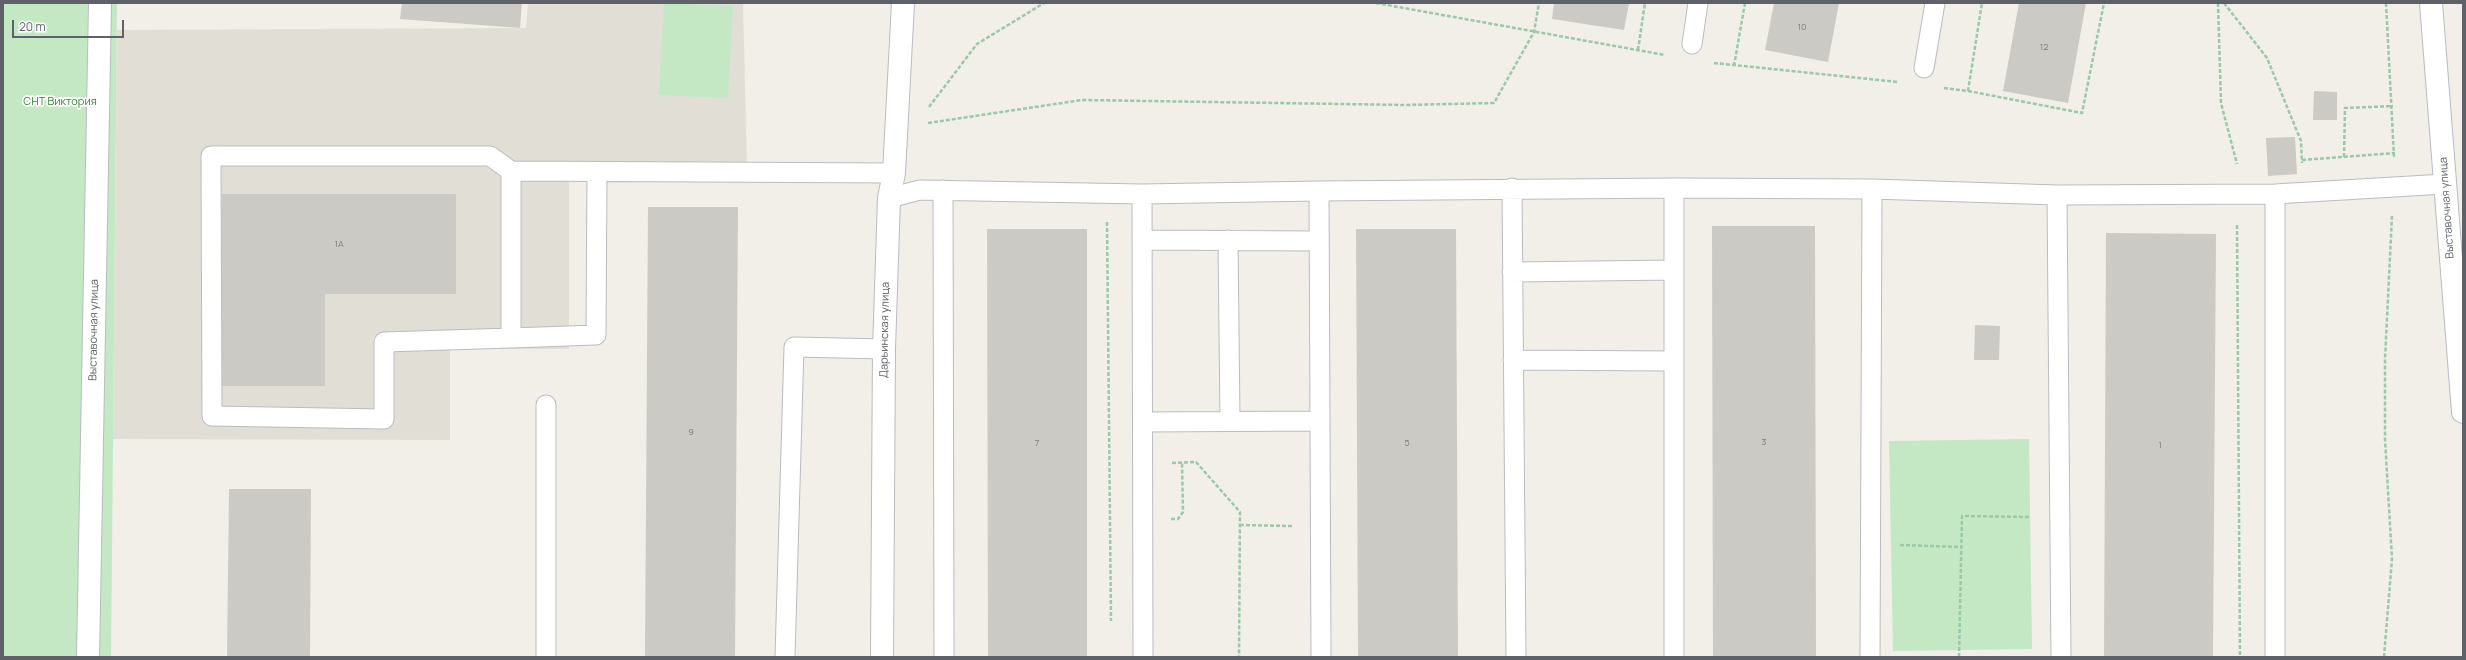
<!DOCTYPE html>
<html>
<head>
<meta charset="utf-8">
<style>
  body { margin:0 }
  #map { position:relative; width:2466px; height:660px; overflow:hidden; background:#f1efe7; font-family:Manrope,sans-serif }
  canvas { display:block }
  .frame { position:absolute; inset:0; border:4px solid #5e6268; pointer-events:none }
  .scale { position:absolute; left:12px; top:20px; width:112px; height:18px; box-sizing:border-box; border:2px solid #5e6268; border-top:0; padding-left:5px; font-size:12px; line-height:14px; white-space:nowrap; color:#5e6268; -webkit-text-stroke:3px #fff; paint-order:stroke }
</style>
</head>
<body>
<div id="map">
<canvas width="2466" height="660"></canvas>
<div class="frame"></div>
<div class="scale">20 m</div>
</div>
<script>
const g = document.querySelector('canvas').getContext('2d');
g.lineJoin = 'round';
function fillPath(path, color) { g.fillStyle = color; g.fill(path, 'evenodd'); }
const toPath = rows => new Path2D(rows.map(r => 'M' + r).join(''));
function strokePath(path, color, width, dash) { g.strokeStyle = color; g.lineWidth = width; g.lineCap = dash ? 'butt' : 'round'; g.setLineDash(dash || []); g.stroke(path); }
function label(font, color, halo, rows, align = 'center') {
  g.font = font + ' Manrope,sans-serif'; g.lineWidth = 3.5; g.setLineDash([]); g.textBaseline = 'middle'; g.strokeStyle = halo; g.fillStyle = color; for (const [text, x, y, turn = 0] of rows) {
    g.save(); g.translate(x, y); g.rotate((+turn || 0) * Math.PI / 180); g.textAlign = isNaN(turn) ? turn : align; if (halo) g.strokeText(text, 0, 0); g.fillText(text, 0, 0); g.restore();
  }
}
const education = toPath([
  [528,3,743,3,747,168,569,168,569,349,450,349,450,440,113,439,117,30,526,28]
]);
const green = toPath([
  [3,3,117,3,111,657,3,657],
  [664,3,733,6,728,98,659,95],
  [2029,439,2032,649,1893,651,1889,441]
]);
const building = toPath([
  [402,3,522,3,520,28,400,19],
  [1554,3,1629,3,1624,30,1552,19],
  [1774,3,1839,3,1828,62,1765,50],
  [2019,3,2086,3,2068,103,2003,91],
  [2314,91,2337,92,2337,120,2313,120],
  [2295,137,2297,174,2268,176,2266,138],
  [222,194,456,194,456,294,325,294,325,386,222,386],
  [648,207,738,207,735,657,645,657],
  [1712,226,1815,226,1816,657,1713,657],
  [987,229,1087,229,1087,657,988,657],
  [1356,229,1456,229,1458,657,1358,657],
  [2106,233,2216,234,2213,657,2104,657],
  [1975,325,2000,326,1999,360,1974,360],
  [229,489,311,489,310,657,227,657]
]);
const path = toPath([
  [1376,3,1665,55],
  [2218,3,2221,103,2237,164],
  [2224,3,2267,58,2301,141,2302,163],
  [2386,3,2394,157],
  [1638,50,1645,3],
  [1714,63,1898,82],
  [1734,66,1745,3],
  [1944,88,1968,91,1982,3],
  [1968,91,2082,113,2104,3],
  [929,107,977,44,1044,3],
  [928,123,1082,100,1406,105,1494,103,1534,32,1539,3],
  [2344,157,2345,108,2393,106],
  [2302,160,2395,153],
  [1107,222,1111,621],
  [2237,225,2240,657],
  [1172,463,1196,462,1240,512,1239,657],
  [1171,519,1178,519,1183,512,1182,463],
  [1240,525,1292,526],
  [1900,545,1961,547],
  [1959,657,1962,516,2030,517],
  [2384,657,2392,559,2385,439,2385,359,2392,216]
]);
const service = toPath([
  [1692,44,1698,3],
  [1924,68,1935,3],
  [511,171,511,338,384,342,384,419,212,416,211,156,490,156,511,171,894,173],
  [1512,188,1516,657],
  [943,190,944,657],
  [1142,194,1143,657],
  [2275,194,2275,657],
  [2057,195,2061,657],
  [889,198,920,190,1142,194,1319,191],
  [1142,240,1319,241],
  [1228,240,1230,421],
  [1512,272,1674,270],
  [511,338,596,335,597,172],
  [1513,360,1674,361],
  [1143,422,1320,421],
  [546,657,546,405],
  [785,657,794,347,884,349],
  [1321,657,1319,191,1674,188],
  [1674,657,1674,188,1872,189,2057,195,2275,194,2445,184],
  [1870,657,1872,189]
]);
const minor = toPath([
  [2431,3,2463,412],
  [88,657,100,3],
  [882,657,884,349,889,198,894,173,903,3]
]);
const numberNames = [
  ["10",1802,27],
  ["12",2044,47],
  ["1А",339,244],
  ["9",691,432],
  ["3",1764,442],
  ["7",1037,443],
  ["5",1407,443],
  ["1",2160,445]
];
const parkNames = [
  ["СНТ Виктория",60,102]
];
const streetNames = [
  ["Выставочная улица",2447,208,-94],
  ["Выставочная улица",94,330,-89],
  ["Дарьинская улица",885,330,-89]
];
fillPath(education, '#e1ded5');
fillPath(green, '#c4e8c4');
fillPath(building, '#cccac4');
strokePath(service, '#b9bcc1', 21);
strokePath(minor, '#b9bcc1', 24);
strokePath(path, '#9ac8a9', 2.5, [4, 2]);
strokePath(service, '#fff', 19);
strokePath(minor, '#fff', 22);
label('9px', '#7a7c7f', null, numberNames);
label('11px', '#328238', '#fff', parkNames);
label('11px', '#5e6268', '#fff', streetNames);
</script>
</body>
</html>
